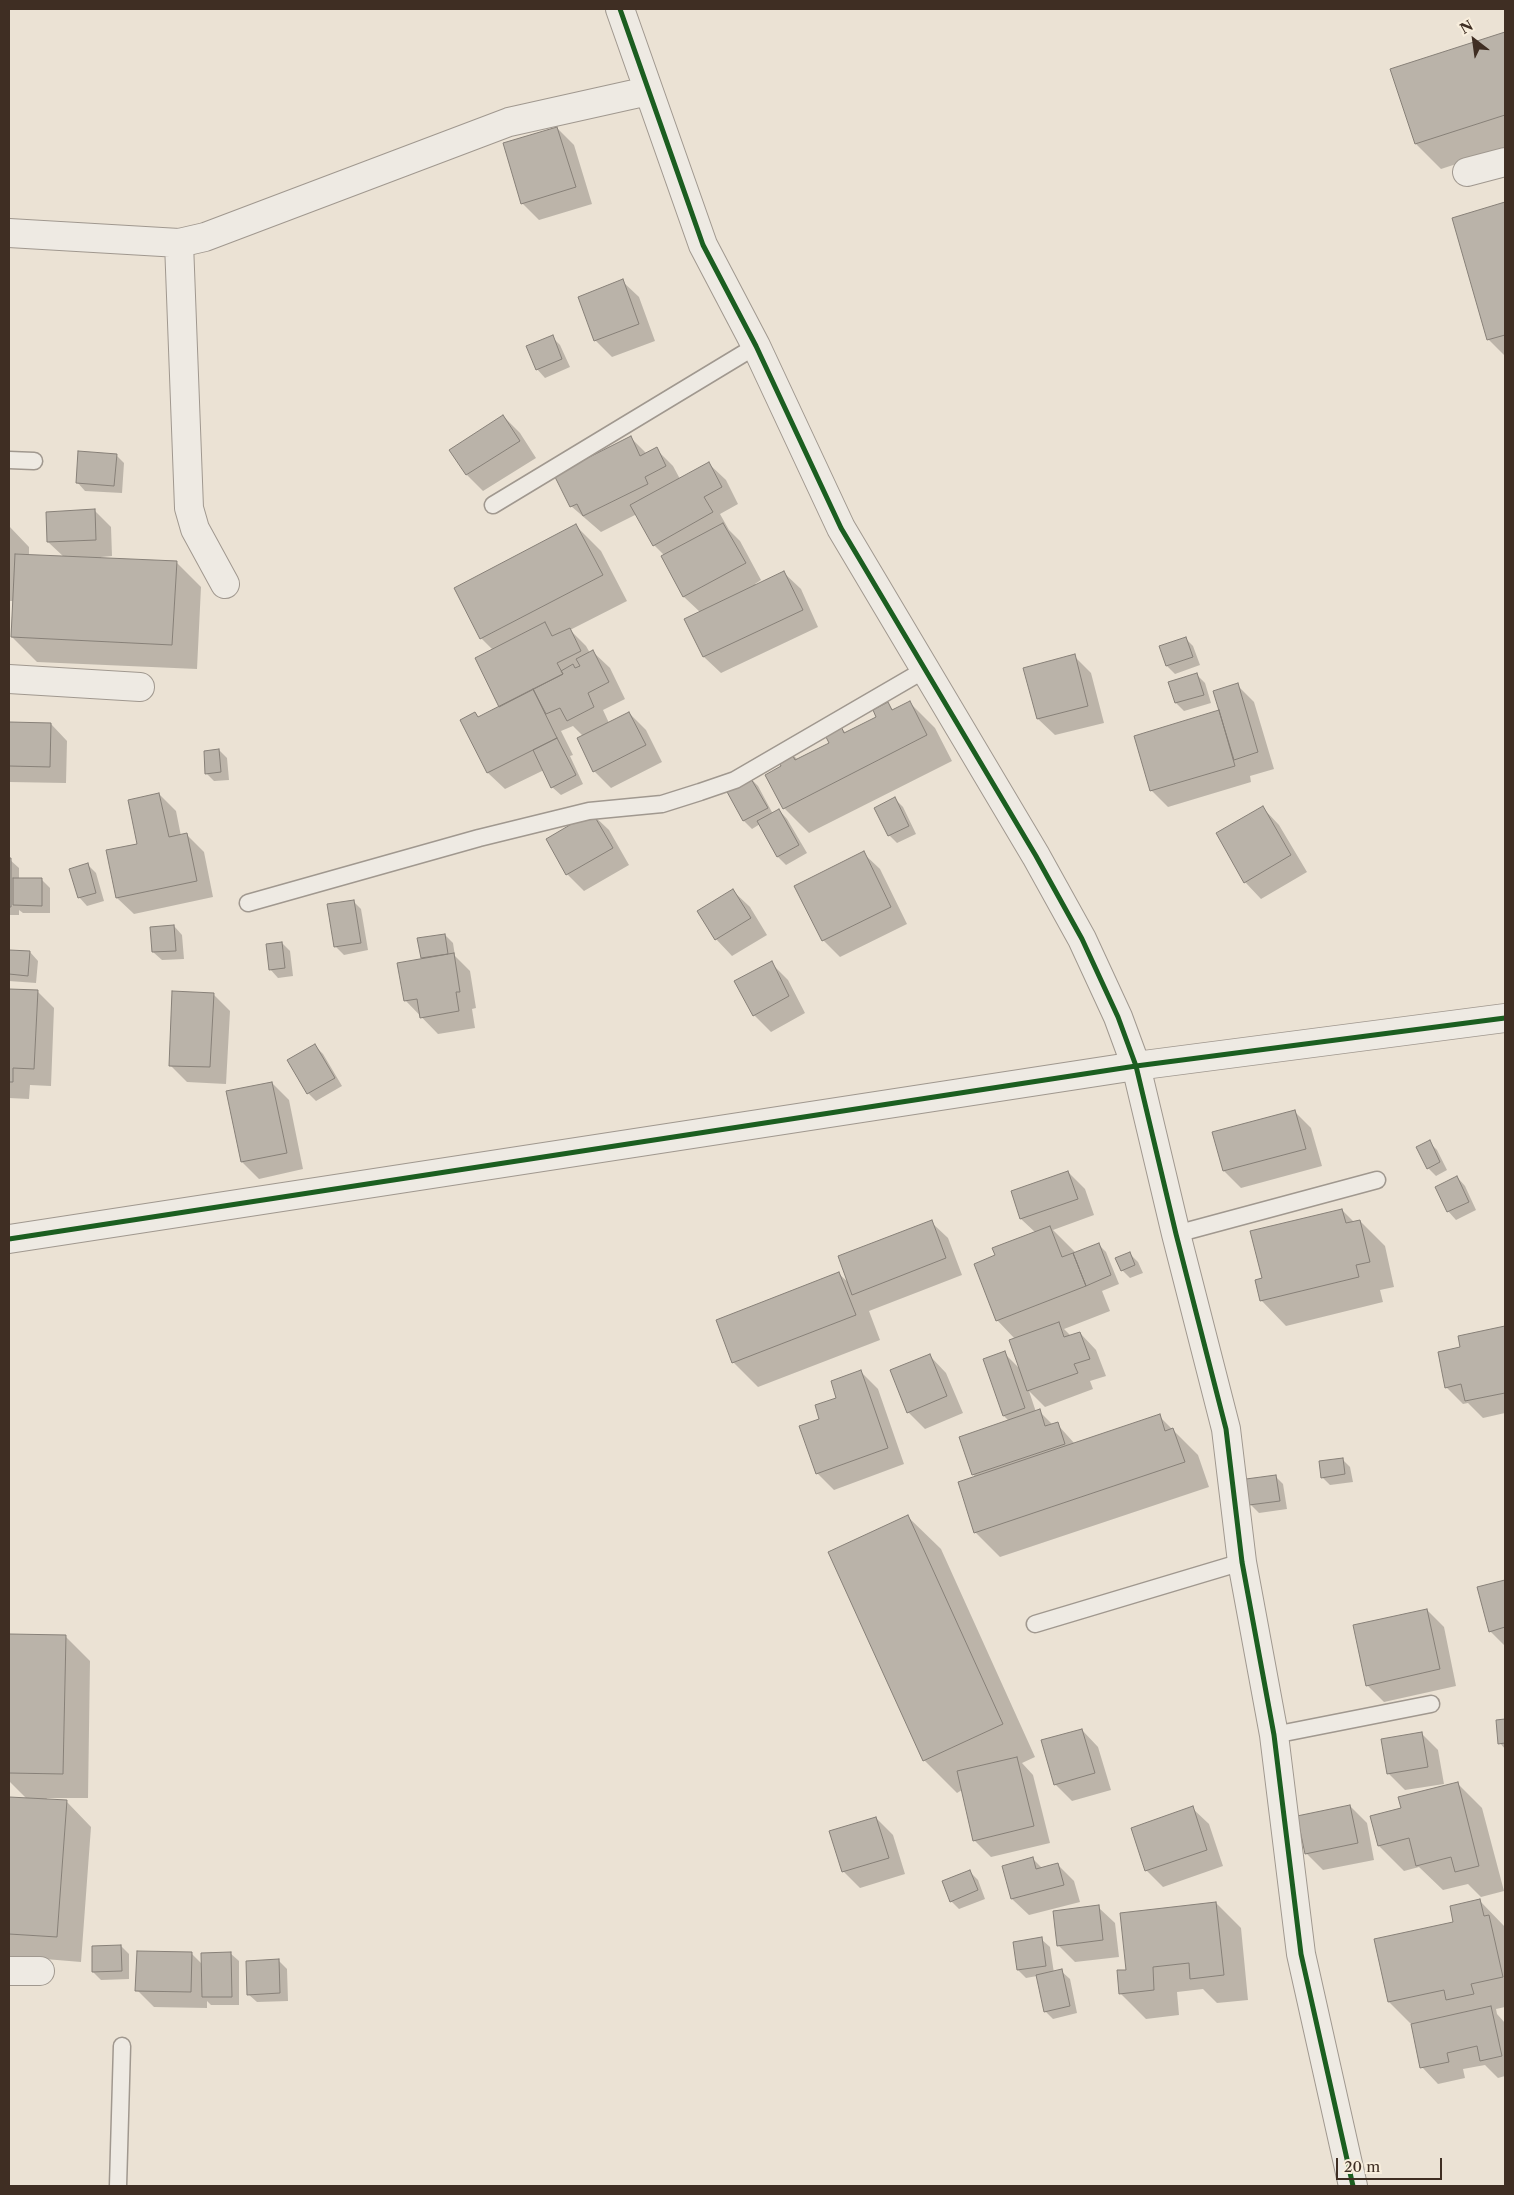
<!DOCTYPE html>
<html>
<head>
<meta charset="utf-8">
<style>
  body { margin:0 }
  #map { position:relative; width:1514px; height:2195px; overflow:hidden; background:#ebe2d4; font-family:"Libre Caslon Text",serif }
  canvas { display:block }
  .frame { position:absolute; inset:0; border:10px solid #3f2e23; pointer-events:none }
  .north { position:absolute; left:1449px; top:15px; width:50px; height:50px; -webkit-text-stroke:4px #f8eedd; paint-order:stroke; rotate:330deg; font-size:14px; font-weight:700; line-height:20px; text-align:center; color:#3f2e23 }
  .north::after { content:''; display:block; margin:auto; width:18px; height:22px; background:#3f2e23; clip-path:polygon(50% 0,100% 100%,50% 72%,0 100%) }
  .scale { position:absolute; left:1336px; top:2158px; width:106px; height:22px; box-sizing:border-box; border:2px solid #3f2e23; border-top:0; padding-left:6px; font-size:15px; line-height:18px; white-space:nowrap; color:#3f2e23; -webkit-text-stroke:4px #f8eedd; paint-order:stroke }
</style>
</head>
<body>
<div id="map">
<canvas width="1514" height="2195"></canvas>
<div class="frame"></div>
<div class="north">N</div>
<div class="scale">20 m</div>
</div>
<script>
const g = document.querySelector('canvas').getContext('2d');
g.lineJoin = 'round';
function fillPath(path, color) { g.fillStyle = color; g.fill(path, 'evenodd'); }
const toPath = rows => new Path2D(rows.map(r => 'M' + r).join(''));
function strokePath(path, color, width, dash) { g.strokeStyle = color; g.lineWidth = width; g.lineCap = dash ? 'butt' : 'round'; g.setLineDash(dash || []); g.stroke(path); }
const shadow = toPath([
  [1505,33,1505,148,1441,169,1416,144,1392,69],
  [557,128,574,145,592,204,539,220,522,203],
  [1505,204,1505,356,1488,339,1454,219],
  [622,281,639,297,655,341,612,357,595,340],
  [552,337,560,345,570,367,545,378,537,369],
  [503,416,520,433,536,458,483,491,467,475],
  [631,438,647,454,656,449,673,466,680,479,709,464,726,480,738,504,720,514,729,530,740,541,761,580,755,584,756,586,784,573,801,589,818,627,721,673,704,657,686,619,700,612,684,597,664,555,654,545,637,514,601,532,571,506],
  [116,455,124,463,122,493,85,491,77,482],
  [94,510,111,527,112,556,101,557,101,559,176,562,201,587,197,669,37,662,12,637,14,601,9,601,9,526,29,547,29,556,64,557,48,542],
  [576,526,601,551,627,601,570,630,586,646,590,653,593,652,610,668,625,699,603,710,609,723,629,713,646,730,662,762,611,788,594,771,583,736,573,726,561,731,573,755,570,756,583,784,561,795,552,787,544,770,505,789,488,773,462,721,475,714,479,718,500,707,493,650,481,638],
  [1185,638,1193,646,1200,665,1175,674,1167,666],
  [1074,656,1091,673,1104,723,1055,735,1038,719],
  [1197,675,1205,683,1211,703,1184,711,1176,703],
  [1237,685,1254,702,1274,769,1250,776,1251,782,1168,807,1151,790,1221,711],
  [910,703,935,728,952,761,809,833,784,808,783,766,791,753,798,760,830,743,841,728,846,733,878,717,888,704,894,711],
  [9,724,51,724,67,741,66,783,9,782],
  [219,750,227,758,229,780,214,781,206,773],
  [750,778,758,786,773,814,779,810,787,819,807,853,786,865,778,857,760,824,752,829,744,821,728,791],
  [159,794,176,811,181,836,187,835,204,852,213,897,134,914,117,898],
  [895,799,903,807,916,834,897,843,889,835],
  [1263,808,1279,825,1307,872,1261,899,1245,882],
  [592,814,609,830,629,865,584,891,567,874,547,839],
  [863,853,880,869,907,924,840,957,823,940],
  [9,859,19,868,19,879,42,880,50,888,50,913,23,913,19,910,19,915,9,915],
  [88,865,96,873,104,901,87,906,79,897],
  [733,891,750,907,767,935,732,956,716,939],
  [353,901,361,909,368,950,344,955,336,947],
  [174,926,182,935,184,959,162,960,153,952],
  [445,935,453,943,455,956,470,971,476,1008,472,1009,475,1028,438,1034,405,1000,424,959,422,958],
  [282,943,290,951,293,976,278,978,270,969],
  [9,951,30,952,38,961,36,983,9,981],
  [771,963,788,980,805,1013,771,1032,754,1015],
  [9,990,37,991,54,1008,51,1086,30,1085,29,1099,9,1098],
  [213,994,230,1011,226,1084,187,1082,170,1065],
  [315,1046,323,1054,342,1086,316,1101,308,1093,289,1061],
  [272,1083,289,1100,303,1169,259,1179,242,1162],
  [1294,1111,1311,1128,1322,1166,1241,1188,1224,1171,1214,1133],
  [1429,1142,1437,1150,1447,1170,1436,1176,1428,1168],
  [1068,1172,1085,1189,1094,1215,1053,1230,1076,1253,1098,1244,1106,1252,1119,1284,1102,1291,1110,1311,1064,1329,1071,1336,1080,1333,1096,1350,1106,1376,1090,1381,1093,1389,1045,1407,1029,1391,1036,1412,1039,1411,1053,1425,1057,1424,1075,1444,1159,1416,1198,1455,1209,1487,1000,1557,975,1532,976,1478,973,1474,1009,1421,1004,1416,1004,1353,1020,1369,1015,1339,997,1320,997,1256,1036,1233,1021,1219],
  [1457,1177,1465,1186,1476,1210,1456,1220,1448,1211,1437,1187],
  [1342,1210,1354,1222,1360,1221,1385,1246,1394,1287,1380,1290,1383,1302,1286,1326,1261,1300,1263,1279],
  [931,1222,948,1238,962,1275,869,1311,880,1340,758,1387,733,1362,839,1274,850,1284],
  [1129,1253,1138,1262,1143,1273,1130,1278,1122,1270],
  [1505,1327,1505,1413,1483,1418,1468,1403,1463,1404,1446,1387,1462,1348,1459,1337],
  [930,1356,946,1373,963,1413,925,1429,908,1412],
  [861,1372,878,1389,904,1464,834,1490,817,1473,821,1420],
  [1342,1459,1350,1467,1353,1482,1330,1485,1322,1477],
  [1275,1476,1283,1484,1287,1509,1259,1513,1251,1505],
  [908,1517,941,1549,1035,1757,1022,1763,1033,1775,1050,1843,991,1857,974,1840,962,1790,957,1793,924,1760],
  [1505,1581,1505,1646,1490,1631,1479,1588],
  [1427,1610,1444,1627,1456,1686,1384,1702,1367,1685],
  [9,1635,65,1636,90,1661,88,1798,47,1798,46,1800,66,1801,91,1827,81,1962,9,1956,9,1798,27,1799,9,1781],
  [1497,1721,1505,1721,1505,1749,1500,1743],
  [1082,1730,1098,1747,1111,1790,1072,1801,1055,1784],
  [1421,1733,1438,1750,1444,1784,1405,1790,1388,1773],
  [1457,1783,1482,1808,1504,1891,1481,1897,1468,1884,1443,1890,1419,1867,1404,1871,1379,1846,1403,1809],
  [1350,1806,1367,1823,1374,1860,1323,1870,1306,1853],
  [1192,1808,1209,1824,1223,1866,1163,1887,1146,1870],
  [876,1818,893,1835,905,1874,860,1888,843,1871],
  [1033,1859,1043,1869,1057,1864,1074,1881,1080,1902,1029,1915,1012,1899],
  [970,1872,978,1880,985,1899,959,1909,951,1901],
  [1480,1901,1505,1927,1505,2007,1496,2009,1497,2014,1505,2023,1505,2076,1498,2078,1485,2065,1463,2069,1465,2078,1438,2084,1422,2067,1412,2025,1389,2002,1454,1923],
  [1216,1903,1241,1928,1248,2000,1217,2003,1203,1989,1177,1992,1179,2015,1146,2019,1120,1993,1128,1971],
  [1098,1907,1115,1923,1119,1957,1075,1962,1058,1945],
  [1041,1939,1050,1947,1054,1973,1061,1971,1070,1979,1077,2013,1053,2019,1045,2011,1037,1976,1026,1978,1018,1970],
  [121,1946,129,1954,129,1979,101,1980,93,1972],
  [230,1953,239,1961,239,2005,211,2005,207,2001,207,2008,154,2007,137,1990,192,1954,203,1965],
  [279,1961,287,1969,288,2001,257,2002,248,1994]
]);
const building = toPath([
  [1505,32,1505,115,1415,144,1390,69,1505,32],
  [557,127,576,187,521,204,503,143,557,127],
  [1505,202,1505,335,1487,340,1452,218,1505,202],
  [623,279,639,324,594,341,578,297,623,279],
  [553,335,562,359,536,370,526,346,553,335],
  [503,415,520,441,466,475,449,450,503,415],
  [631,436,640,456,657,447,666,466,645,477,648,484,583,516,577,504,570,507,554,475,631,436],
  [78,451,117,454,114,486,76,483,78,451],
  [709,462,722,487,704,497,713,512,653,546,630,505,709,462],
  [95,509,96,540,47,542,46,512,95,509],
  [723,523,746,563,683,597,661,556,723,523],
  [576,524,603,575,480,639,454,588,576,524],
  [15,554,177,561,172,645,11,637,15,554],
  [784,571,803,610,703,657,684,619,784,571],
  [545,622,552,636,570,628,581,651,557,663,563,674,499,707,475,658,545,622],
  [1186,637,1193,657,1166,666,1159,646,1186,637],
  [593,650,609,682,588,693,594,707,567,721,560,708,546,714,533,689,563,674,561,671,573,664,575,668,580,666,576,659,593,650],
  [1075,654,1088,706,1037,719,1023,668,1075,654],
  [1197,673,1204,695,1175,703,1168,682,1197,673],
  [1238,683,1258,752,1234,760,1213,691,1238,683],
  [533,689,557,738,487,773,460,720,475,712,478,717,533,689],
  [910,701,927,735,783,809,765,775,781,766,777,758,791,752,795,760,829,743,825,735,841,726,844,733,876,717,873,710,888,702,892,710,910,701],
  [1219,710,1235,766,1150,791,1134,736,1219,710],
  [629,712,646,745,593,772,577,738,629,712],
  [9,722,51,723,50,767,9,766,9,722],
  [557,738,576,775,551,788,533,750,557,738],
  [219,749,221,772,205,774,204,751,219,749],
  [750,777,768,808,743,821,726,790,750,777],
  [159,793,169,837,187,833,197,881,116,898,106,850,137,844,128,800,159,793],
  [895,797,909,826,888,836,874,808,895,797],
  [1263,806,1291,855,1244,883,1216,833,1263,806],
  [779,809,799,845,777,857,757,821,779,809],
  [592,812,613,848,566,875,546,839,592,812],
  [864,851,891,907,822,941,794,886,864,851],
  [9,858,11,858,11,907,9,907,9,858],
  [88,863,96,893,78,898,69,869,88,863],
  [13,878,42,878,42,906,13,905,13,878],
  [733,889,751,918,715,940,697,911,733,889],
  [354,900,361,943,334,947,327,904,354,900],
  [174,925,176,951,152,952,150,927,174,925],
  [445,934,448,954,421,958,417,938,445,934],
  [282,942,285,968,269,970,266,944,282,942],
  [9,950,30,951,28,976,9,974,9,950],
  [454,953,460,992,456,992,459,1011,420,1018,417,999,404,1001,397,963,454,953],
  [772,961,789,996,753,1016,734,981,772,961],
  [9,989,38,990,34,1069,13,1068,13,1082,9,1082,9,989],
  [172,991,214,993,210,1067,169,1066,172,991],
  [315,1044,335,1078,307,1094,287,1060,315,1044],
  [272,1082,287,1153,241,1162,226,1091,272,1082],
  [1295,1110,1306,1149,1223,1171,1212,1132,1295,1110],
  [1430,1140,1440,1162,1427,1169,1416,1147,1430,1140],
  [1068,1171,1078,1199,1020,1219,1011,1191,1068,1171],
  [1457,1176,1469,1202,1447,1212,1435,1187,1457,1176],
  [1342,1209,1346,1223,1360,1220,1370,1262,1356,1265,1359,1277,1260,1301,1255,1280,1262,1278,1250,1231,1342,1209],
  [932,1220,946,1258,852,1295,838,1256,932,1220],
  [1050,1226,1062,1257,1073,1253,1086,1286,996,1321,974,1264,995,1255,992,1248,1050,1226],
  [1099,1243,1111,1275,1086,1286,1073,1253,1099,1243],
  [1130,1252,1135,1265,1121,1271,1115,1258,1130,1252],
  [839,1272,856,1315,732,1363,716,1320,839,1272],
  [1059,1322,1064,1337,1080,1332,1090,1359,1074,1364,1078,1373,1027,1391,1009,1340,1059,1322],
  [1505,1326,1505,1393,1465,1401,1461,1384,1445,1388,1438,1352,1460,1347,1458,1336,1505,1326],
  [1005,1351,1025,1408,1003,1416,983,1359,1005,1351],
  [930,1354,947,1396,907,1413,890,1370,930,1354],
  [861,1370,888,1448,816,1474,799,1426,819,1419,815,1405,836,1398,831,1381,861,1370],
  [1040,1409,1045,1426,1058,1422,1065,1444,972,1475,959,1437,1040,1409],
  [1160,1414,1165,1431,1173,1428,1185,1462,974,1533,958,1482,1160,1414],
  [1343,1458,1345,1474,1321,1478,1319,1461,1343,1458],
  [1276,1475,1280,1501,1249,1505,1246,1479,1276,1475],
  [908,1515,1003,1724,923,1761,828,1552,908,1515],
  [1505,1580,1505,1627,1489,1632,1477,1587,1505,1580],
  [1427,1609,1440,1669,1366,1686,1353,1625,1427,1609],
  [9,1634,66,1635,63,1774,9,1773,9,1634],
  [1505,1719,1505,1743,1498,1744,1496,1720,1505,1719],
  [1082,1729,1095,1773,1054,1785,1041,1740,1082,1729],
  [1422,1732,1428,1767,1387,1774,1381,1739,1422,1732],
  [1017,1757,1034,1826,973,1841,957,1771,1017,1757],
  [1458,1782,1479,1866,1455,1872,1451,1857,1416,1866,1409,1838,1378,1846,1370,1816,1401,1808,1398,1797,1458,1782],
  [9,1797,67,1800,57,1937,9,1934,9,1797],
  [1350,1805,1358,1843,1305,1854,1297,1816,1350,1805],
  [1193,1806,1207,1850,1145,1871,1131,1828,1193,1806],
  [876,1817,889,1858,842,1872,829,1831,876,1817],
  [1033,1857,1036,1869,1058,1863,1064,1885,1011,1899,1002,1866,1033,1857],
  [970,1870,978,1890,950,1902,942,1881,970,1870],
  [1480,1899,1484,1916,1489,1915,1503,1977,1471,1984,1474,1994,1446,2000,1444,1990,1388,2002,1374,1939,1453,1922,1450,1906,1480,1899],
  [1216,1902,1224,1975,1190,1979,1189,1963,1153,1967,1154,1990,1119,1994,1117,1970,1126,1970,1120,1913,1216,1902],
  [1099,1905,1103,1940,1057,1946,1053,1911,1099,1905],
  [1042,1937,1046,1966,1017,1970,1013,1942,1042,1937],
  [121,1945,122,1971,92,1972,92,1946,121,1945],
  [137,1951,192,1952,191,1992,135,1991,137,1951],
  [231,1952,232,1997,202,1997,201,1953,231,1952],
  [279,1959,280,1993,247,1995,246,1961,279,1959],
  [1062,1969,1070,2006,1044,2012,1036,1975,1062,1969],
  [1491,2006,1502,2056,1480,2061,1477,2046,1447,2053,1449,2062,1420,2068,1411,2024,1491,2006]
]);
const service = toPath([
  [9,460,34,461],
  [493,505,756,346],
  [248,903,479,838,589,811,662,804,700,792,735,780,926,669],
  [1176,1234,1377,1180],
  [1035,1624,1242,1562],
  [1274,1735,1431,1704],
  [118,2186,122,2046]
]);
const minor = toPath([
  [620,9,703,245,756,346,841,528,1036,856,1082,939,1118,1017,1136,1066,1176,1234,1226,1429,1242,1562,1274,1735,1301,1954,1353,2186],
  [1467,172,1505,162],
  [9,233,179,243,205,237,509,122,648,91],
  [179,243,189,508,195,529,225,584],
  [9,679,140,687],
  [9,1971,40,1971]
]);
const tertiary = toPath([
  [9,1239,1136,1066,1505,1018]
]);
const cycleway = toPath([
  [620,9,703,245,756,346,841,528,1036,856,1082,939,1118,1017,1136,1066,1176,1234,1226,1429,1242,1562,1274,1735,1301,1954,1353,2186],
  [9,1239,1136,1066,1505,1018]
]);
fillPath(shadow, '#0003');
fillPath(building, '#bab3a9');
strokePath(building, '#878078', 1);
strokePath(service, '#a0988f', 19);
strokePath(minor, '#a0988f', 30);
strokePath(tertiary, '#a0988f', 30);
strokePath(service, '#eeeae3', 16);
strokePath(minor, '#eeeae3', 28);
strokePath(tertiary, '#eeeae3', 28);
strokePath(cycleway, '#1b5e20', 5);
</script>
</body>
</html>
